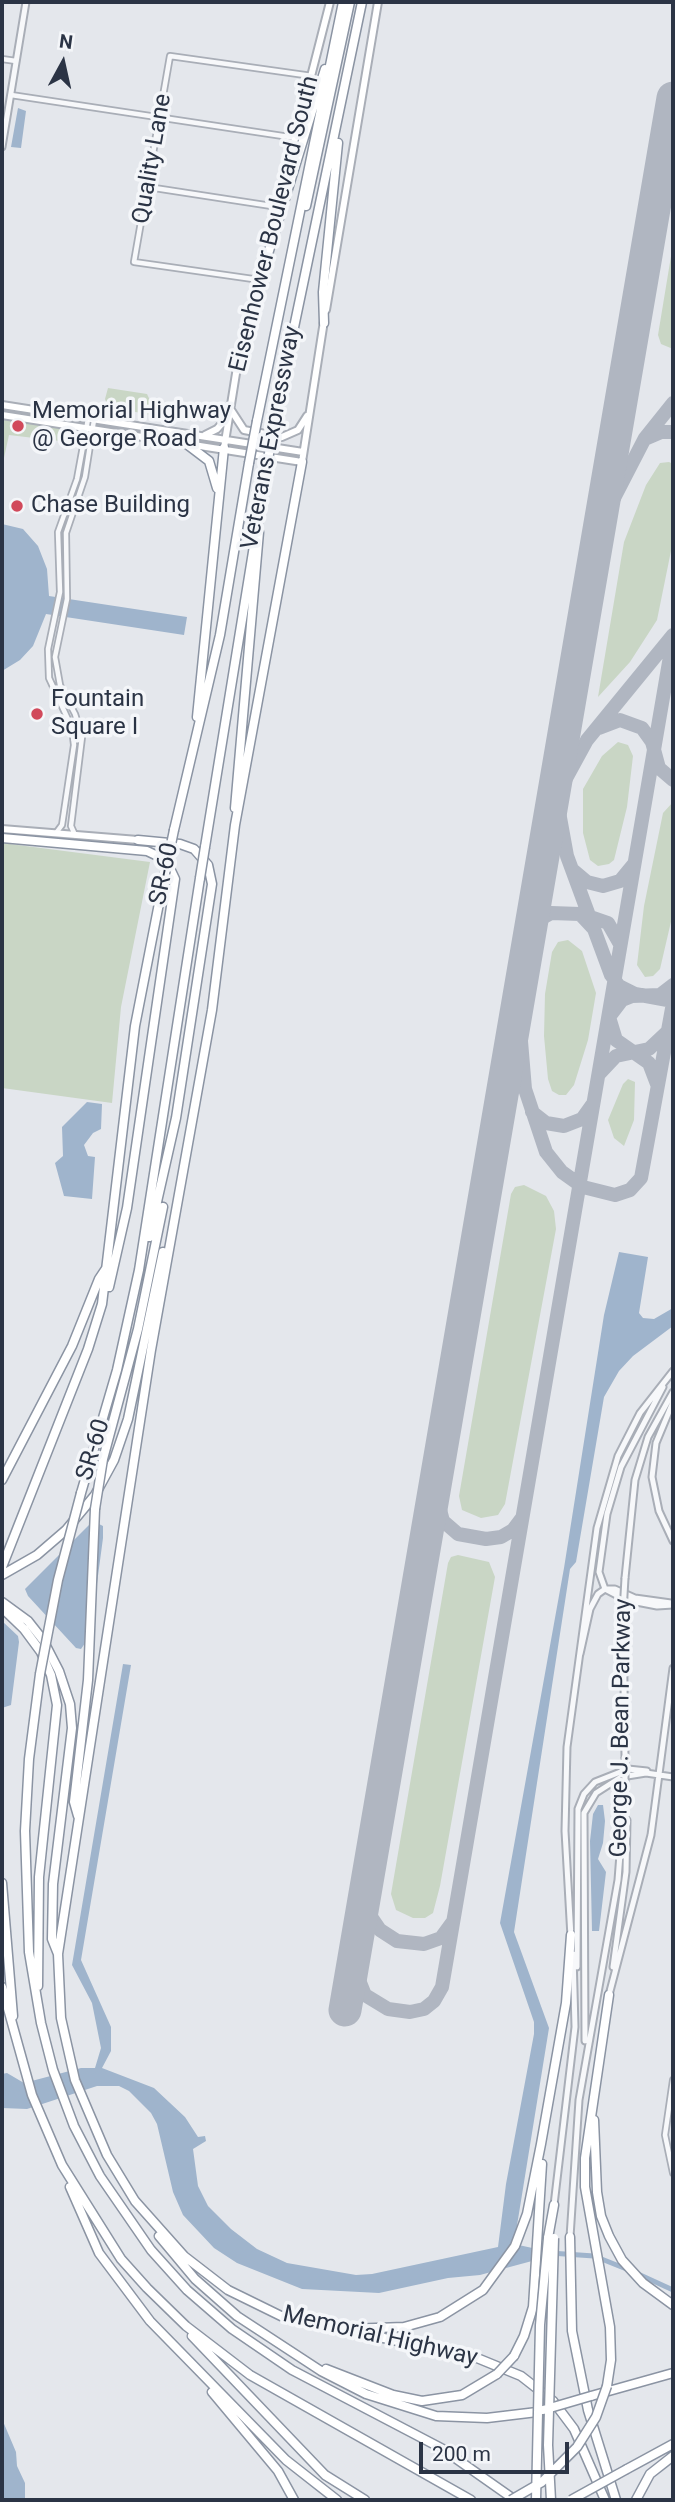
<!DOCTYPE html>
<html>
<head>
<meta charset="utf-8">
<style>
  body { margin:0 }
  #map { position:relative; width:675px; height:2502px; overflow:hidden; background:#e4e7ec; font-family:Roboto,sans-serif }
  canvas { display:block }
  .frame { position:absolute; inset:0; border:4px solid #2b3445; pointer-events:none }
  .north { position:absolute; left:28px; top:28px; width:70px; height:70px; -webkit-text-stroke:5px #f4f6f9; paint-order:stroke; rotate:8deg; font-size:19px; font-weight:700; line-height:28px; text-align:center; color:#2b3445 }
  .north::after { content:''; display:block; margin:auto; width:24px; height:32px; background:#2b3445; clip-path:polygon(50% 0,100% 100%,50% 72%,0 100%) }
  .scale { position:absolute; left:419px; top:2442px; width:150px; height:32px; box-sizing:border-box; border:4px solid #2b3445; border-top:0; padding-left:9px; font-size:21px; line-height:24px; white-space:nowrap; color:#2b3445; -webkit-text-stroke:5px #f4f6f9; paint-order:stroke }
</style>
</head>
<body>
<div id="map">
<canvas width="675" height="2502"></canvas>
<div class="frame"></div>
<div class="north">N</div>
<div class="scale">200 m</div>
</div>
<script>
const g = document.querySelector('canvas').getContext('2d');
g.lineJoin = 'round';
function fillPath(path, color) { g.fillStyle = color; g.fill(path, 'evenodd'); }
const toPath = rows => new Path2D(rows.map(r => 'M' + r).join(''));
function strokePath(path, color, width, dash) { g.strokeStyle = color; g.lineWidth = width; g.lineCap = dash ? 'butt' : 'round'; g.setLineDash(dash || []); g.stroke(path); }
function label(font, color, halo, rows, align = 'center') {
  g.font = font + ' Roboto,sans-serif'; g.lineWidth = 7; g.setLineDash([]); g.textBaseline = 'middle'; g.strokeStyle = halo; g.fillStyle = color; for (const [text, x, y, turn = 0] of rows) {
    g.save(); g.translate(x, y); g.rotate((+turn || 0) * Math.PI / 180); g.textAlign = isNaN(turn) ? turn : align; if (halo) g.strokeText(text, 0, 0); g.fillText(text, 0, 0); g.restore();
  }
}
const green = toPath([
  [673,244,673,349,661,344,658,335],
  [108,388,147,394,155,411,169,418,108,407,105,399],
  [2,419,78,430,79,430,76,443,9,435,2,467],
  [669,462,673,464,673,541,657,620,630,662,598,697,624,542,646,485,660,463],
  [618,742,628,745,633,756,627,807,614,860,609,864,598,866,590,860,583,833,583,789,602,756],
  [673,802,673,913,660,969,653,976,645,977,637,965,644,906,663,813],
  [2,843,150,862,121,1007,112,1103,2,1088],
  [568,940,582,951,596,993,588,1040,574,1085,566,1095,559,1095,552,1091,548,1079,544,1036,545,994,552,952,558,942],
  [628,1079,635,1082,634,1120,624,1146,614,1138,608,1120,623,1084],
  [524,1185,546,1196,554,1211,556,1229,505,1504,498,1515,481,1518,462,1510,459,1496,511,1194,515,1187],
  [458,1555,489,1562,495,1577,440,1886,433,1913,425,1918,413,1918,396,1910,391,1894,448,1563,451,1557]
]);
const water = toPath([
  [18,108,26,111,21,148,11,147],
  [2,524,23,529,38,546,47,569,49,596,187,617,184,635,46,614,33,646,20,660,2,671],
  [87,1102,102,1104,101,1129,93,1133,84,1145,88,1156,95,1157,92,1199,64,1196,55,1163,63,1156,62,1127],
  [619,1252,648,1257,639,1313,643,1318,654,1319,673,1308,673,1326,633,1356,619,1371,604,1397,576,1562,570,1569,514,1932,549,2028,514,2244,537,2249,532,2261,480,2275,448,2278,379,2293,302,2289,237,2263,214,2248,183,2215,173,2192,157,2124,151,2113,129,2091,119,2086,97,2086,27,2109,2,2108,2,2074,7,2073,24,2083,81,2068,95,2068,101,2048,92,2003,72,1965,123,1664,131,1665,81,1960,111,2027,111,2051,102,2068,154,2088,185,2117,198,2137,205,2136,206,2141,193,2149,198,2186,208,2206,231,2229,257,2249,287,2263,356,2275,372,2274,498,2247,506,2184,534,2034,534,2022,500,1923,564,1568,604,1315],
  [93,1521,103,1526,103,1538,90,1636,81,1649,76,1648,28,1596,25,1589],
  [2,1621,18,1636,19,1642,11,1705,2,1708],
  [598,1805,603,1805,605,1821,603,1843,598,1859,606,1872,599,1931,592,1931,590,1841,593,1814],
  [2,2419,16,2452,17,2466,25,2483,25,2500,2,2500]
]);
const canal = toPath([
  [550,2253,594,2256,629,2270],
  [638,2274,673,2290]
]);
const taxiway = toPath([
  [667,142,673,109],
  [647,438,661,432,673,432],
  [587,608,598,548,613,500,645,438,673,403],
  [578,660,561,757,559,812,567,856,591,921],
  [599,728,620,720,642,728,652,742,659,768,673,780],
  [563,784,587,740,673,635],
  [574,871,587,882,603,886,620,881,634,864],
  [582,914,608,923,620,944],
  [673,1001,635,994,619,986,611,975,594,929,580,914,551,913,540,919,533,929,519,1017,525,1089,546,1152,562,1172,583,1187,615,1195,630,1190,641,1178,673,1003],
  [600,1073,616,1056,649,1049,666,1033],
  [657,1084,649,1063,616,1040,609,1017,622,1000,632,996,660,995,673,985],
  [532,1112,546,1123,564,1126,582,1119,592,1105],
  [435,1491,443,1521,458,1534,486,1539,501,1537,513,1530,522,1518],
  [374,1844,367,1901,369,1914,380,1930,397,1941,424,1944,441,1938,452,1923],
  [353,1965,365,1995,388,2009,410,2012,424,2009,434,2001,442,1987,673,639]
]);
const runway = toPath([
  [345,2010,673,98]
]);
const minor = toPath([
  [2,59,16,61],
  [11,95,296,138],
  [148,187,278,207],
  [260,280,134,262,170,56,312,76],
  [56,833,62,825,74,745,72,728,49,678,48,649,60,592,58,532,77,479,88,419],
  [75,835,71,826,82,737,75,714,60,685,55,657,67,599,66,533,85,477,94,420],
  [673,2080,665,2135,673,2173]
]);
const tertiary = toPath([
  [2,147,26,2],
  [663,1387,621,1467,607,1514,599,1572,605,1589,626,1600,657,1606,673,1605],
  [673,1402,656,1443,652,1477,659,1511,673,1541],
  [625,1578,635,1480,648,1437,673,1392],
  [623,1612,625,1757],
  [580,1654,590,1609,598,1594,605,1589,615,1589,635,1598,671,1603],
  [571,1937,565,1831,567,1747,597,1528,618,1456,640,1413,673,1371],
  [577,1967,578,1809,584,1794,595,1782,628,1769,647,1771],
  [613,1967,626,1872,627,1820],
  [609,1995,651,1835,673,1668],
  [585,2041,584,1813,596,1793,621,1777,646,1773,673,1777],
  [554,2205,575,2027,573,1954],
  [570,2237,579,2100,618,1880,625,1789]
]);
const secondary = toPath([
  [274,221,330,2],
  [326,310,378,2],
  [2,405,303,452],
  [231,410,244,430,282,437,298,430,307,416],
  [2,415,302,462,324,321],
  [205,435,217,429,226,419],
  [224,448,238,361,261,276],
  [2,829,138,840]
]);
const motorway = toPath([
  [306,206,350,2],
  [260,280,325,69],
  [324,323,323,292,338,143],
  [257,421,343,2],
  [274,423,362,2],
  [184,442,209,461,217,488],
  [302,462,235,825,212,1010,151,1350,58,1954,61,2018,75,2080,107,2155,135,2201,184,2256,228,2290,281,2316,477,2358,521,2376,553,2401,574,2429,605,2500],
  [197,717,224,448],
  [235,808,259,532],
  [174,830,220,635,249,463],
  [2,838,147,851,166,860,175,879,127,1208,109,1287],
  [138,840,180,844,194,849,208,865,212,884,176,1118,149,1237],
  [205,847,267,466],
  [103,1459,138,1329,163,1207],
  [2,1480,72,1346,99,1279,107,1267],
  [81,1493,117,1370,139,1270,200,878],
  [2,1567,88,1349,102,1304,135,1026,162,888],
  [2,1575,37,1555,66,1530,95,1495,114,1460,128,1419,163,1252],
  [2,1602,28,1621,43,1640,59,1671,70,1704,72,1728,53,1884,52,1939,58,1954],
  [2,1608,24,1629,41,1652,51,1675,57,1705,39,1877,38,1986],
  [40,1674,29,1759,25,1831,29,1952,41,2023,53,2070,74,2126,100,2176,151,2250,187,2290,232,2329,292,2370,441,2448,515,2500],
  [78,1816,74,1802,88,1680,95,1509],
  [2,1883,13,2016],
  [2,1987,32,2095,62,2165,121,2259,147,2288,186,2326,250,2375,471,2500],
  [594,2120,597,2192,601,2216,609,2236,622,2260,643,2283,673,2305],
  [70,2187,99,2253,150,2321,286,2460,337,2500],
  [159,2236,195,2279,237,2316,321,2371,366,2394,436,2416,487,2418,537,2412],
  [570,2237,572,2331,588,2410,616,2500],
  [548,2238,554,2205],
  [348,2329,404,2327,440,2317,483,2290,515,2246,527,2214,541,2144,566,2003,571,1935],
  [192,2336,325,2475,365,2500],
  [514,2356,524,2336,533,2307,542,2164],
  [326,2369,393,2395,422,2401,462,2395,497,2374],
  [607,2386,611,2360,610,2327,585,2187,585,2158,609,1995],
  [212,2392,278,2471,294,2500],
  [591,2396,673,2373],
  [627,2469,673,2444],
  [636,2500,650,2474,673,2456]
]);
const tertiaryBridge = toPath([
  [623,1612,625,1578],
  [625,1757,625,1789]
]);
const motorwayBridge = toPath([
  [249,463,257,421],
  [267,466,274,423],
  [200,878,205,847],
  [162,888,174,830],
  [95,1509,103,1459],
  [40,1674,58,1580,81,1493],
  [497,2374,514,2356],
  [543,2410,591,2396],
  [511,2500,542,2482,577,2447,596,2417,607,2386],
  [536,2500,540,2325,548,2238],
  [551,2500,548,2445,554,2238],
  [571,2500,627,2469]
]);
const markers = [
  [18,426,7,"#d1495b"],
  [17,506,7,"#d1495b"],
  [37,714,7,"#d1495b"]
];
const streetNames = [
  ["Quality Lane",153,159,-80],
  ["Eisenhower Boulevard South",275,224,-76],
  ["Veterans Expressway",272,438,-79],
  ["SR-60",165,874,-78],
  ["SR-60",94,1450,-73],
  ["George J. Bean Parkway",622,1728,-89],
  ["Memorial Highway",380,2337,13]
];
const poiNames = [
  ["Memorial Highway",32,412],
  ["@ George Road",32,440],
  ["Chase Building",31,506],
  ["Fountain",51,700],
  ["Square I",51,728]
];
fillPath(green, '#c9d6c5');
fillPath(water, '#9fb4cc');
strokePath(canal, '#9fb4cc', 5);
strokePath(taxiway, '#b0b6c1', 14);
strokePath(runway, '#b0b6c1', 33);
strokePath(minor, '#a9aeb7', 8);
strokePath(tertiary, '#a9aeb7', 9);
strokePath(secondary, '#a9aeb7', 10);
strokePath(motorway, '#8b94a3', 11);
strokePath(minor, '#f7f8fa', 4.5);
strokePath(tertiary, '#f7f8fa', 5);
strokePath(secondary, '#fff', 6);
strokePath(motorway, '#fff', 8);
strokePath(tertiaryBridge, '#a9aeb7', 9, []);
strokePath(motorwayBridge, '#8b94a3', 11, []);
strokePath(tertiaryBridge, '#f7f8fa', 5);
strokePath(motorwayBridge, '#fff', 8);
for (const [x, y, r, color] of markers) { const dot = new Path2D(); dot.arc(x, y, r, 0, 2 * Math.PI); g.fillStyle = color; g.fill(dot); strokePath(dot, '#f4f6f9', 2.5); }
label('24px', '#2b3445', '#f4f6f9', streetNames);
label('24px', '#2b3445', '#f4f6f9', poiNames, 'left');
</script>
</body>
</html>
